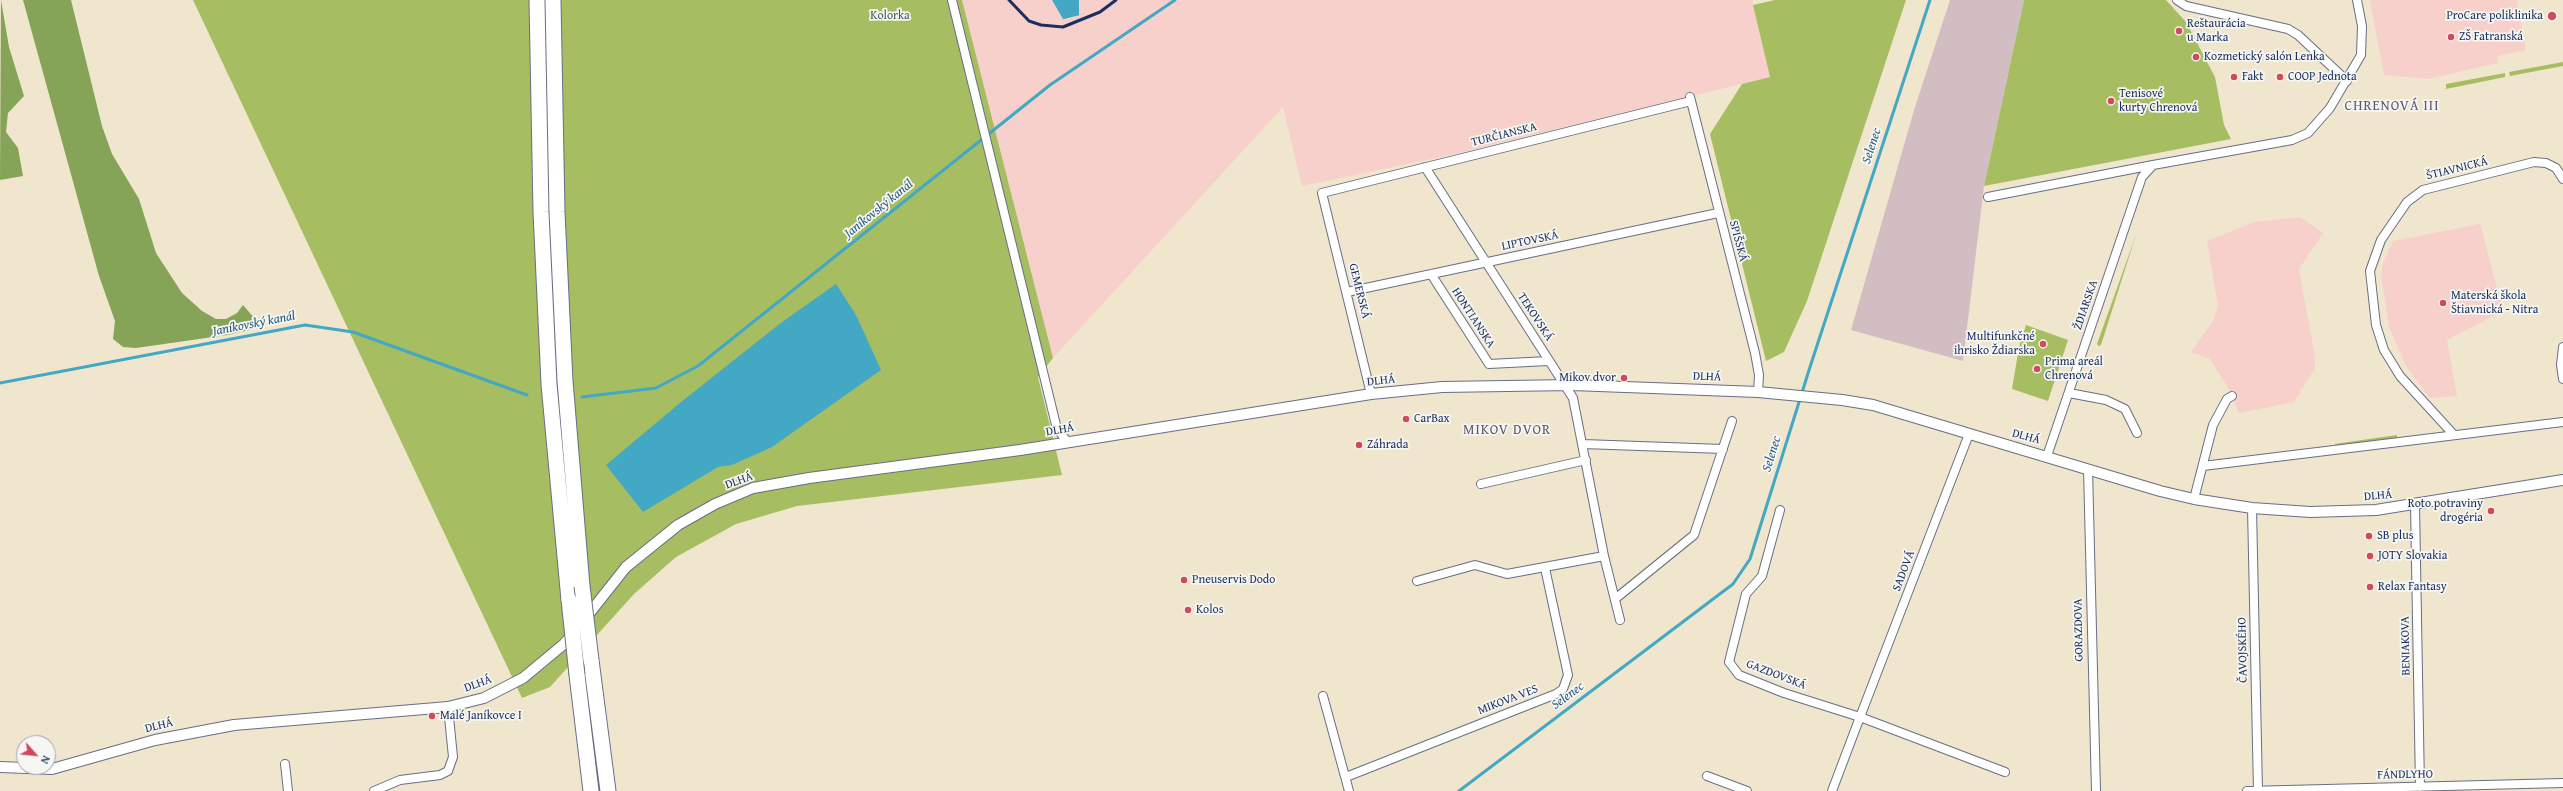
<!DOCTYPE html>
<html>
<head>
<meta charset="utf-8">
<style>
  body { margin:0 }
  #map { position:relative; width:2563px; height:791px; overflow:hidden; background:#f0e5cd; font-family:"Gentium Book Plus",serif }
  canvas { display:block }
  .north { position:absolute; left:16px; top:735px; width:40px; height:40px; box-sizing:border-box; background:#f6f6f2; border:1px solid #9ea6b7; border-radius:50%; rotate:117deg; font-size:11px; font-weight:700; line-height:16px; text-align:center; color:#1b2f5e }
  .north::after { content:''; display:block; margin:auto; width:14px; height:18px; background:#d1495b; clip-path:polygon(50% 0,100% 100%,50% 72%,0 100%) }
</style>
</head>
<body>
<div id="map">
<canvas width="2563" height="791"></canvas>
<div class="north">N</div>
</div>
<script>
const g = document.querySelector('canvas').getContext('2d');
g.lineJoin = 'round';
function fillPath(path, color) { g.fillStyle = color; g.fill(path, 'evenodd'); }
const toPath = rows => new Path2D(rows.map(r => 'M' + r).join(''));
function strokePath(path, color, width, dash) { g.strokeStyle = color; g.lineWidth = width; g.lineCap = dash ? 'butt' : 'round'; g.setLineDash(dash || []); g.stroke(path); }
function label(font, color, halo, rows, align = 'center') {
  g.font = font + ' "Gentium Book Plus",serif'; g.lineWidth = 3.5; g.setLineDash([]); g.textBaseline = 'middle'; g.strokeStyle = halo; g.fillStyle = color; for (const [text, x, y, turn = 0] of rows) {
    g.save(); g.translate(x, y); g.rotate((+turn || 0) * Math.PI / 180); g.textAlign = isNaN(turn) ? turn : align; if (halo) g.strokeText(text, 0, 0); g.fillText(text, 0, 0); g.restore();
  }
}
const built = toPath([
  [962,0,1752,0,1770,77,1441,157,1302,186,1283,107,1053,358],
  [2370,0,2517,0,2526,50,2497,56,2498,63,2427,79,2384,75],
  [2300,217,2323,233,2299,269,2315,357,2315,368,2294,402,2239,413,2229,389,2210,359,2191,352,2213,321,2218,307,2207,241,2254,222],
  [2480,224,2503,311,2447,340,2457,396,2430,398,2406,366,2389,327,2381,274,2383,264,2393,241]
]);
const industrial = toPath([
  [1950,0,2024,0,1984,186,1963,361,1851,330,1914,110]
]);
const green = toPath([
  [193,0,962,0,1053,358,1038,377,1062,475,797,506,736,524,676,557,634,594,550,687,522,698],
  [1775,0,1906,0,1807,301,1784,352,1766,361,1710,134,1742,84,1770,77,1753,5],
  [2024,0,2166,0,2186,22,2215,77,2224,125,2231,139,1984,186],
  [2563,62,2563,66,2510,76,2509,72],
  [2505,73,2505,77,2446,89,2446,84],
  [2136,235,2101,345,2099,346,2097,344],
  [2026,325,2068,340,2048,401,2012,389,2019,347],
  [2397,435,2397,438,2336,445,2334,444]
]);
const forest = toPath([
  [1,0,9,47,24,96,8,113,6,132,18,148,23,176,0,180],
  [23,0,71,0,102,126,112,154,139,199,156,253,182,293,202,311,216,319,226,319,237,313,243,305,262,327,227,335,136,348,123,347,113,339,115,321,99,276]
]);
const water = toPath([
  [1052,0,1079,0,1079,15,1084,14,1060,20,1063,19],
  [836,284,856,315,881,370,772,447,732,465,718,467,643,512,606,465,681,402,782,322]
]);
const stream = toPath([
  [0,383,305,325,353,332,527,395],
  [582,397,656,388,698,366,1050,85,1175,0],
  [1459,791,1733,584,1750,559,1810,367,1930,0]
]);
const minor = toPath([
  [952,0,1057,429,1067,441],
  [2177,0,2186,6,2288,29,2298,35,2347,81],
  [1690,97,1755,353,1759,375,1758,392],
  [1425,167,1573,398,1604,556,1620,620],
  [1988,197,2153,165],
  [1431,274,1489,364,1548,361],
  [1347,292,1718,213],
  [2563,347,2561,365,2563,379],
  [2069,393,2106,400,2125,409,2137,433],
  [1371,394,1322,193,1691,101],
  [1969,434,1860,717,2005,772],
  [2454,435,2400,376,2384,350,2376,325,2370,271,2381,240,2407,202,2423,190,2534,162,2546,163,2556,168,2563,179],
  [1583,444,1723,449],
  [2047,456,2142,177,2153,165,2292,140,2308,133,2330,108,2361,55,2362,26,2357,0],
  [2203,466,2563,422],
  [2088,469,2096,791],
  [1481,484,1586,460],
  [2194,499,2213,425,2227,399,2232,396],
  [2415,505,2420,787],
  [2252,508,2258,791],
  [1780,510,1762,576,1746,594,1729,662,1739,675,1784,693,1860,717,1832,791],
  [1417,581,1475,565,1507,574,1604,556],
  [1615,599,1694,535,1732,421],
  [1323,696,1349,791],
  [285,764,288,791],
  [1707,776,1747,791],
  [1346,777,1556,694,1563,689,1568,675,1545,568],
  [374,791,400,780,440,775,448,771,453,757,448,707],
  [2247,791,2563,783]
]);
const tertiary = toPath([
  [584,620,626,567,678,525,715,504,753,488,809,478,1020,450,1371,394,1442,387,1572,385,1758,392,1842,400,1873,405,2160,491,2194,499,2252,508,2310,512,2376,510,2563,480],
  [0,767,52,769,155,740,234,725,448,707,484,698,523,678,564,644,574,632]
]);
const motorway = toPath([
  [537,0,541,212,549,384,569,600],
  [553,0,557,212,565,381,582,586],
  [591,660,608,791],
  [577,675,591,791]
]);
const rail = toPath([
  [1009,0,1029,21,1041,25,1063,27,1100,12,1116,0]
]);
const motorwayBridge = toPath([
  [582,586,591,660],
  [569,600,577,675]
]);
const markers = [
  [2552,16,5,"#d1495b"],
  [2179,31,4,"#d1495b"],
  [2451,37,4,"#d1495b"],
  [2196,57,4,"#d1495b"],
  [2234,77,4,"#d1495b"],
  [2280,77,4,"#d1495b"],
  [2111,101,4,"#d1495b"],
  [2443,303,4,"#d1495b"],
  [2043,344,4,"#d1495b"],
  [2037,369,4,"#d1495b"],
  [1624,378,4,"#d1495b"],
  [1406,419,4,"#d1495b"],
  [1359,445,4,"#d1495b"],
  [2491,511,4,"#d1495b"],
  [2369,536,4,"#d1495b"],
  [2370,556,4,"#d1495b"],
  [1184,580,4,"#d1495b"],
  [2370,587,4,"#d1495b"],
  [1188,610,4,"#d1495b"],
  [432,716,4,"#d1495b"]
];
const parkNames = [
  ["Kolorka",890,16]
];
const poiNames = [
  ["ProCare poliklinika",2543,16,"right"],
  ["Reštaurácia",2187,24],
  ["u Marka",2187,38],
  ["ZŠ Fatranská",2459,37],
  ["Kozmetický salón Lenka",2204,57],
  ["Fakt",2242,77],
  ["COOP Jednota",2288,77],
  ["Tenisové",2119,94],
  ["kurty Chrenová",2119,108],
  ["Materská škola",2451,296],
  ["Štiavnická - Nitra",2451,310],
  ["Multifunkčné",2035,337,"right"],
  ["ihrisko Ždiarska",2035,351,"right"],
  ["Prima areál",2045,362],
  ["Chrenová",2045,376],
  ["Mikov dvor",1616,378,"right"],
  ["CarBax",1414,419],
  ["Záhrada",1367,445],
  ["Roto potraviny",2483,504,"right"],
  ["drogéria",2483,518,"right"],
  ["SB plus",2377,536],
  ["JOTY Slovakia",2378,556],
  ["Pneuservis Dodo",1192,580],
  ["Relax Fantasy",2378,587],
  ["Kolos",1196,610],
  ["Malé Janíkovce I",440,716]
];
const streetNames = [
  ["TURČIANSKA",1504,135,-14],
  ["ŠTIAVNICKÁ",2457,169,-14],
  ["LIPTOVSKÁ",1530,241,-12],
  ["SPIŠSKÁ",1738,241,75],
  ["GEMERSKÁ",1359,291,76],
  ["ŽDIARSKA",2086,305,-71],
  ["TEKOVSKÁ",1535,317,57],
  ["HONTIANSKA",1473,318,57],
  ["DLHÁ",1707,377,2],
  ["DLHÁ",1381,381,-6],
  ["DLHÁ",1060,430,-10],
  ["DLHÁ",2026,437,15],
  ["DLHÁ",739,481,-20],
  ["DLHÁ",2378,496,-5],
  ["SADOVÁ",1904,571,-69],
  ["GORAZDOVA",2079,630,-91],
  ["BENIAKOVA",2406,646,-91],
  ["ČAVOJSKÉHO",2243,650,-91],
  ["GAZDOVSKÁ",1776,675,21],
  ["DLHÁ",478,684,-20],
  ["MIKOVA VES",1508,700,-21],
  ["DLHÁ",159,726,-14],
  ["FÁNDLYHO",2405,775,-1]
];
const waterNames = [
  ["Selenec",1872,146,-72],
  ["Janíkovský kanál",879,209,-39],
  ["Janíkovský kanál",254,324,-11],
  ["Selenec",1772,454,-73],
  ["Selenec",1568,696,-37]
];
const quarterNames = [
  ["CHRENOVÁ III",2392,106],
  ["MIKOV DVOR",1507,430]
];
fillPath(built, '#f7d0cb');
fillPath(industrial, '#d2bec2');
fillPath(green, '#a7bd62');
fillPath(forest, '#85a458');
fillPath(water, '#43a8c3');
strokePath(stream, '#43a8c3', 3);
strokePath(minor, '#666f85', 10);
strokePath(tertiary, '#666f85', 12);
strokePath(motorway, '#666f85', 17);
strokePath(minor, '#fff', 8);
strokePath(tertiary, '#fff', 10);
strokePath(motorway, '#fff', 15);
strokePath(rail, '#1b2f5e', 3);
strokePath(motorwayBridge, '#666f85', 17, []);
strokePath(motorwayBridge, '#fff', 15);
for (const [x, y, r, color] of markers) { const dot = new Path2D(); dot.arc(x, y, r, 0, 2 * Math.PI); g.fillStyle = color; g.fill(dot); strokePath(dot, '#f6f6f2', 1.5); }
label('12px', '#455a5f', '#f6f6f2', parkNames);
label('12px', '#1b2f5e', '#f6f6f2', poiNames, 'left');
label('12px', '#1b2f5e', '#f6f6f2', streetNames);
label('italic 13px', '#295981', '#f6f6f2', waterNames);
g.letterSpacing = '1px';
label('14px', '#5e586c', '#f6f6f2', quarterNames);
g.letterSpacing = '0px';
</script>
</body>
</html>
